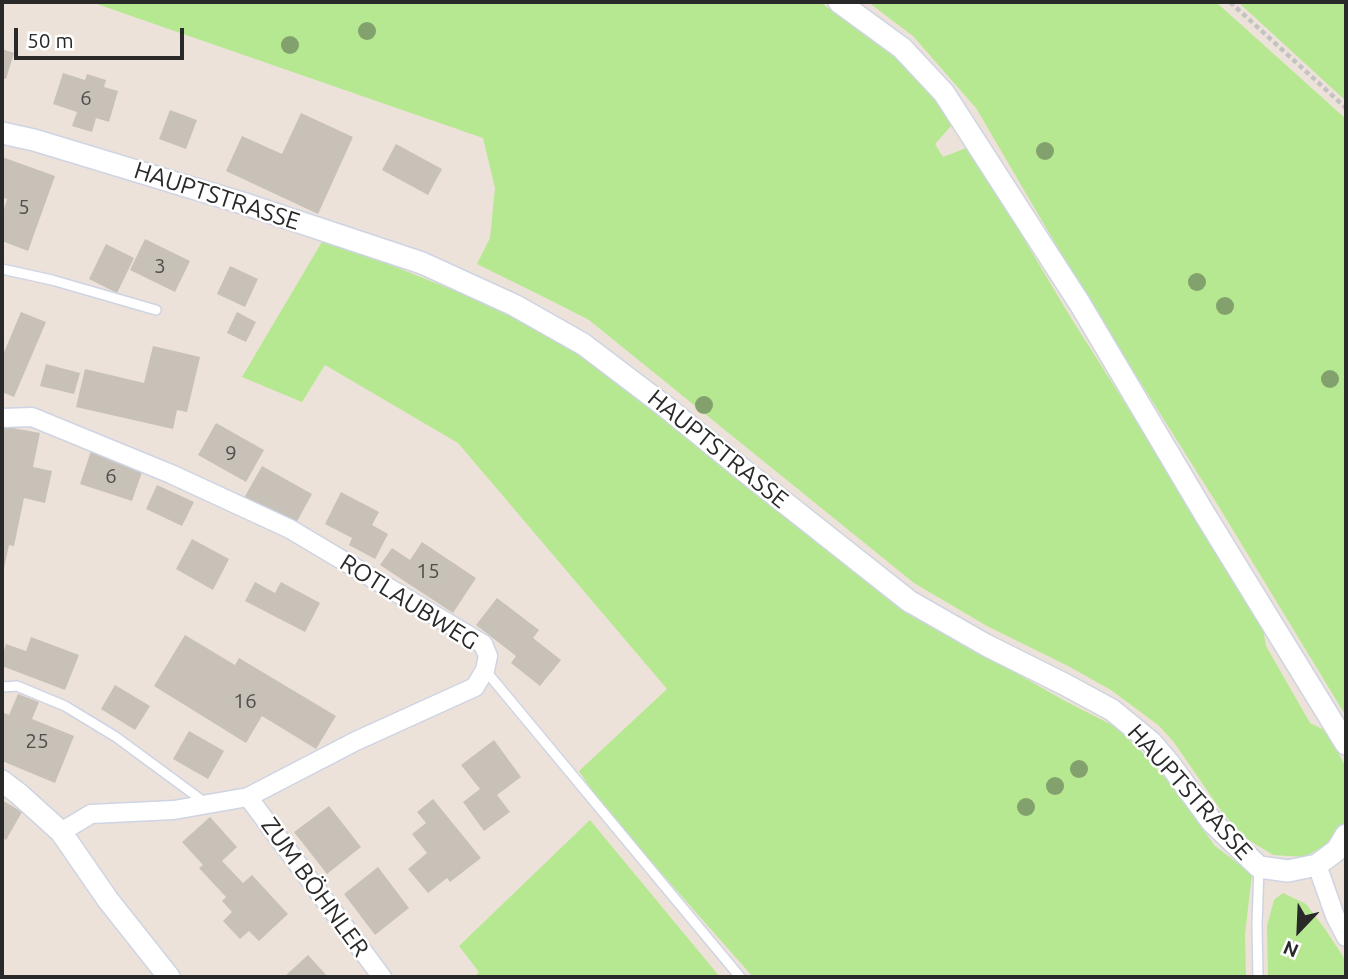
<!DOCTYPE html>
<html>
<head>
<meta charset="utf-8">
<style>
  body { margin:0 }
  #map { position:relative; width:1348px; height:979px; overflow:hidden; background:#ede2d9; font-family:Ubuntu,sans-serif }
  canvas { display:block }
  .frame { position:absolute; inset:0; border:4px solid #292929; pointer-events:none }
  .north { position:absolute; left:1264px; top:895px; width:70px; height:70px; -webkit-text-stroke:5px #fff; paint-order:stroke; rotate:203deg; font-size:19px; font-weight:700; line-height:28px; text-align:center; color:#292929 }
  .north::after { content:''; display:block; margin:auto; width:24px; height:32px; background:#292929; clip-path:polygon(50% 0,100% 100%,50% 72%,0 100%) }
  .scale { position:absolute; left:14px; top:28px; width:170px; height:32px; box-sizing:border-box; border:4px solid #292929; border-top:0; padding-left:9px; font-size:21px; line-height:24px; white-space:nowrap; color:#292929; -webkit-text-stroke:5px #fff; paint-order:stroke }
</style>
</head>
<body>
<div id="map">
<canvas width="1348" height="979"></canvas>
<div class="frame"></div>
<div class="north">N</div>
<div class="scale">50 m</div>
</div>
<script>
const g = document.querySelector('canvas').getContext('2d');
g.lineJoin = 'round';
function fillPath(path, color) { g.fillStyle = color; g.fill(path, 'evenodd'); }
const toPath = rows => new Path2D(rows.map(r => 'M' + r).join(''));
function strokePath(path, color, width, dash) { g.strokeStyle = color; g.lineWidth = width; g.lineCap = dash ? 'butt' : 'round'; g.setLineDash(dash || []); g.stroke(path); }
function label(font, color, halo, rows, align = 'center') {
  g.font = font + ' Ubuntu,sans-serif'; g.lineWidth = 5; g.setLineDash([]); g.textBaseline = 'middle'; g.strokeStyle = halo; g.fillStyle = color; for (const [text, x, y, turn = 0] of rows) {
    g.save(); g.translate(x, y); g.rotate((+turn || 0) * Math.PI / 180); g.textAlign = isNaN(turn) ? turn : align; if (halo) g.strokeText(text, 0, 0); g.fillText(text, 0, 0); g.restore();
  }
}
const green = toPath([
  [91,2,820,2,902,60,937,103,952,125,935,144,943,157,969,147,1071,318,1198,518,1262,623,1266,646,1310,723,1328,732,1346,768,1346,816,1342,828,1325,846,1304,857,1273,855,1244,837,1222,812,1173,741,1158,725,1111,690,1070,667,987,626,914,583,589,320,554,302,477,264,490,238,495,188,483,138],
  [868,2,1216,2,1346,119,1346,716,1219,507,1086,296,976,108,913,36],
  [1238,2,1346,2,1346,101],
  [323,240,383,262,463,294,543,332,600,368,781,514,918,617,1063,700,1114,726,1144,754,1167,780,1215,846,1252,874,1245,934,1246,977,753,977,603,807,579,771,667,689,458,443,325,365,302,402,242,377],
  [590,820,720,977,474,977,479,972,459,946],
  [1283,893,1306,904,1325,929,1346,961,1346,977,1268,977,1267,926,1274,900]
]);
const building = toPath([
  [2,49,14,53,6,79,2,78],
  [63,73,85,80,87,74,106,80,104,87,118,91,109,122,96,118,92,132,72,126,77,112,53,104],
  [170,110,197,120,186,149,159,139],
  [301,113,353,137,318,214,226,171,242,136,282,154],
  [396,144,442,169,428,195,382,170],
  [2,157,55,176,28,251,2,241,2,215,7,199,2,197],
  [145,239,190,261,175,292,130,270],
  [106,244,134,258,117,293,89,279],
  [230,266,258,279,245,307,217,294],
  [21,312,46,322,14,397,2,392,2,357],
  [237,312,256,322,246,342,227,333],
  [153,346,200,357,187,412,177,410,173,429,76,407,85,369,144,383],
  [46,364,80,373,74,394,40,386],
  [216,423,264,450,246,482,198,455],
  [2,426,40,433,33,467,52,471,45,503,24,498,14,546,9,545,3,573,2,573],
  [91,451,143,469,132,501,80,484],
  [262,466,312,494,295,525,244,498],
  [157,485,194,502,182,526,146,509],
  [341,492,379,512,372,525,388,534,375,559,349,545,352,538,325,524],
  [192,539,229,559,213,590,176,569],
  [422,542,476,578,453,613,380,565,392,548,410,560],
  [255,582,275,593,281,582,320,603,305,632,245,601],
  [497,598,539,630,533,638,561,660,540,686,511,663,516,656,476,625],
  [185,635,235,665,239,658,336,716,316,749,262,716,246,743,154,686],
  [31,637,79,655,65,690,2,666,2,656,6,644,26,651],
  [115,685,150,706,135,730,101,709],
  [18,694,39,702,32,719,74,736,55,783,2,761,2,712,9,715],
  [189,731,224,751,208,779,173,759],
  [494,740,521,777,497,795,510,812,484,831,463,802,480,789,461,765],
  [433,799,481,858,450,882,447,878,428,893,408,869,427,853,412,834,426,823,417,812],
  [2,800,22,812,6,840,2,837],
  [329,806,361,847,327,874,294,832],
  [210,817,237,847,222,861,243,883,252,875,288,914,259,941,249,931,240,939,223,921,232,912,222,901,226,897,199,868,203,865,182,842],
  [378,867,409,908,375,935,344,894],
  [308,955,328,977,284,977]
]);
const path = toPath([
  [1230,2,1346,108]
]);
const service = toPath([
  [2,269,52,280,156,310],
  [485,670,740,977],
  [2,687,17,686,65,706,116,737,207,804],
  [1258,977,1257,925,1259,867]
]);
const minor = toPath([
  [2,418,32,417,171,474,290,529,483,644,488,656,485,670,475,687,356,741,248,797,174,810,91,814,61,832],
  [248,797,382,977],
  [1317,865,1335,916,1346,937]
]);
const tertiary = toPath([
  [839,2,902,48,944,93,1080,304,1204,513,1346,744],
  [2,133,34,140,242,203,422,263,514,305,583,344,666,407,751,476,909,601,986,645,1064,684,1112,710,1151,742,1169,763,1212,822,1259,867,1288,871,1317,865,1337,850,1346,835],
  [2,781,19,794,61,832,108,900,169,977]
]);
const trees = [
  [367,31],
  [290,45],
  [1045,151],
  [1197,282],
  [1225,306],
  [1330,379],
  [704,405],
  [1079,769],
  [1055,786],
  [1026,807]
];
const numberNames = [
  ["6",86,98],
  ["5",24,207],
  ["3",160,266],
  ["9",231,453],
  ["6",111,476],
  ["15",428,571],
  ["16",245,701],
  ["25",37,741]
];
const streetNames = [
  ["HAUPTSTRASSE",217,196,18],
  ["HAUPTSTRASSE",718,449,39],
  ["ROTLAUBWEG",409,602,32],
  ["HAUPTSTRASSE",1190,792,48],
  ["ZUM BÖHNLER",315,887,54]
];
fillPath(green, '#b5e890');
fillPath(building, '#c7c1b8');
strokePath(service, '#ced4e3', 12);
strokePath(minor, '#ced4e3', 21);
strokePath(tertiary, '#ced4e3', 24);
strokePath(path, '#c3c3c3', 4.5, [5, 3.5]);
strokePath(service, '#fff', 9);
strokePath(minor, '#fff', 18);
strokePath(tertiary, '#fff', 21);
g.fillStyle = '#83a16c';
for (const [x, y] of trees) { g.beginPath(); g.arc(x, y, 9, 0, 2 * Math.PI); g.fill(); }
label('21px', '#504f4d', null, numberNames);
label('24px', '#292929', '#fff', streetNames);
</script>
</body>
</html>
